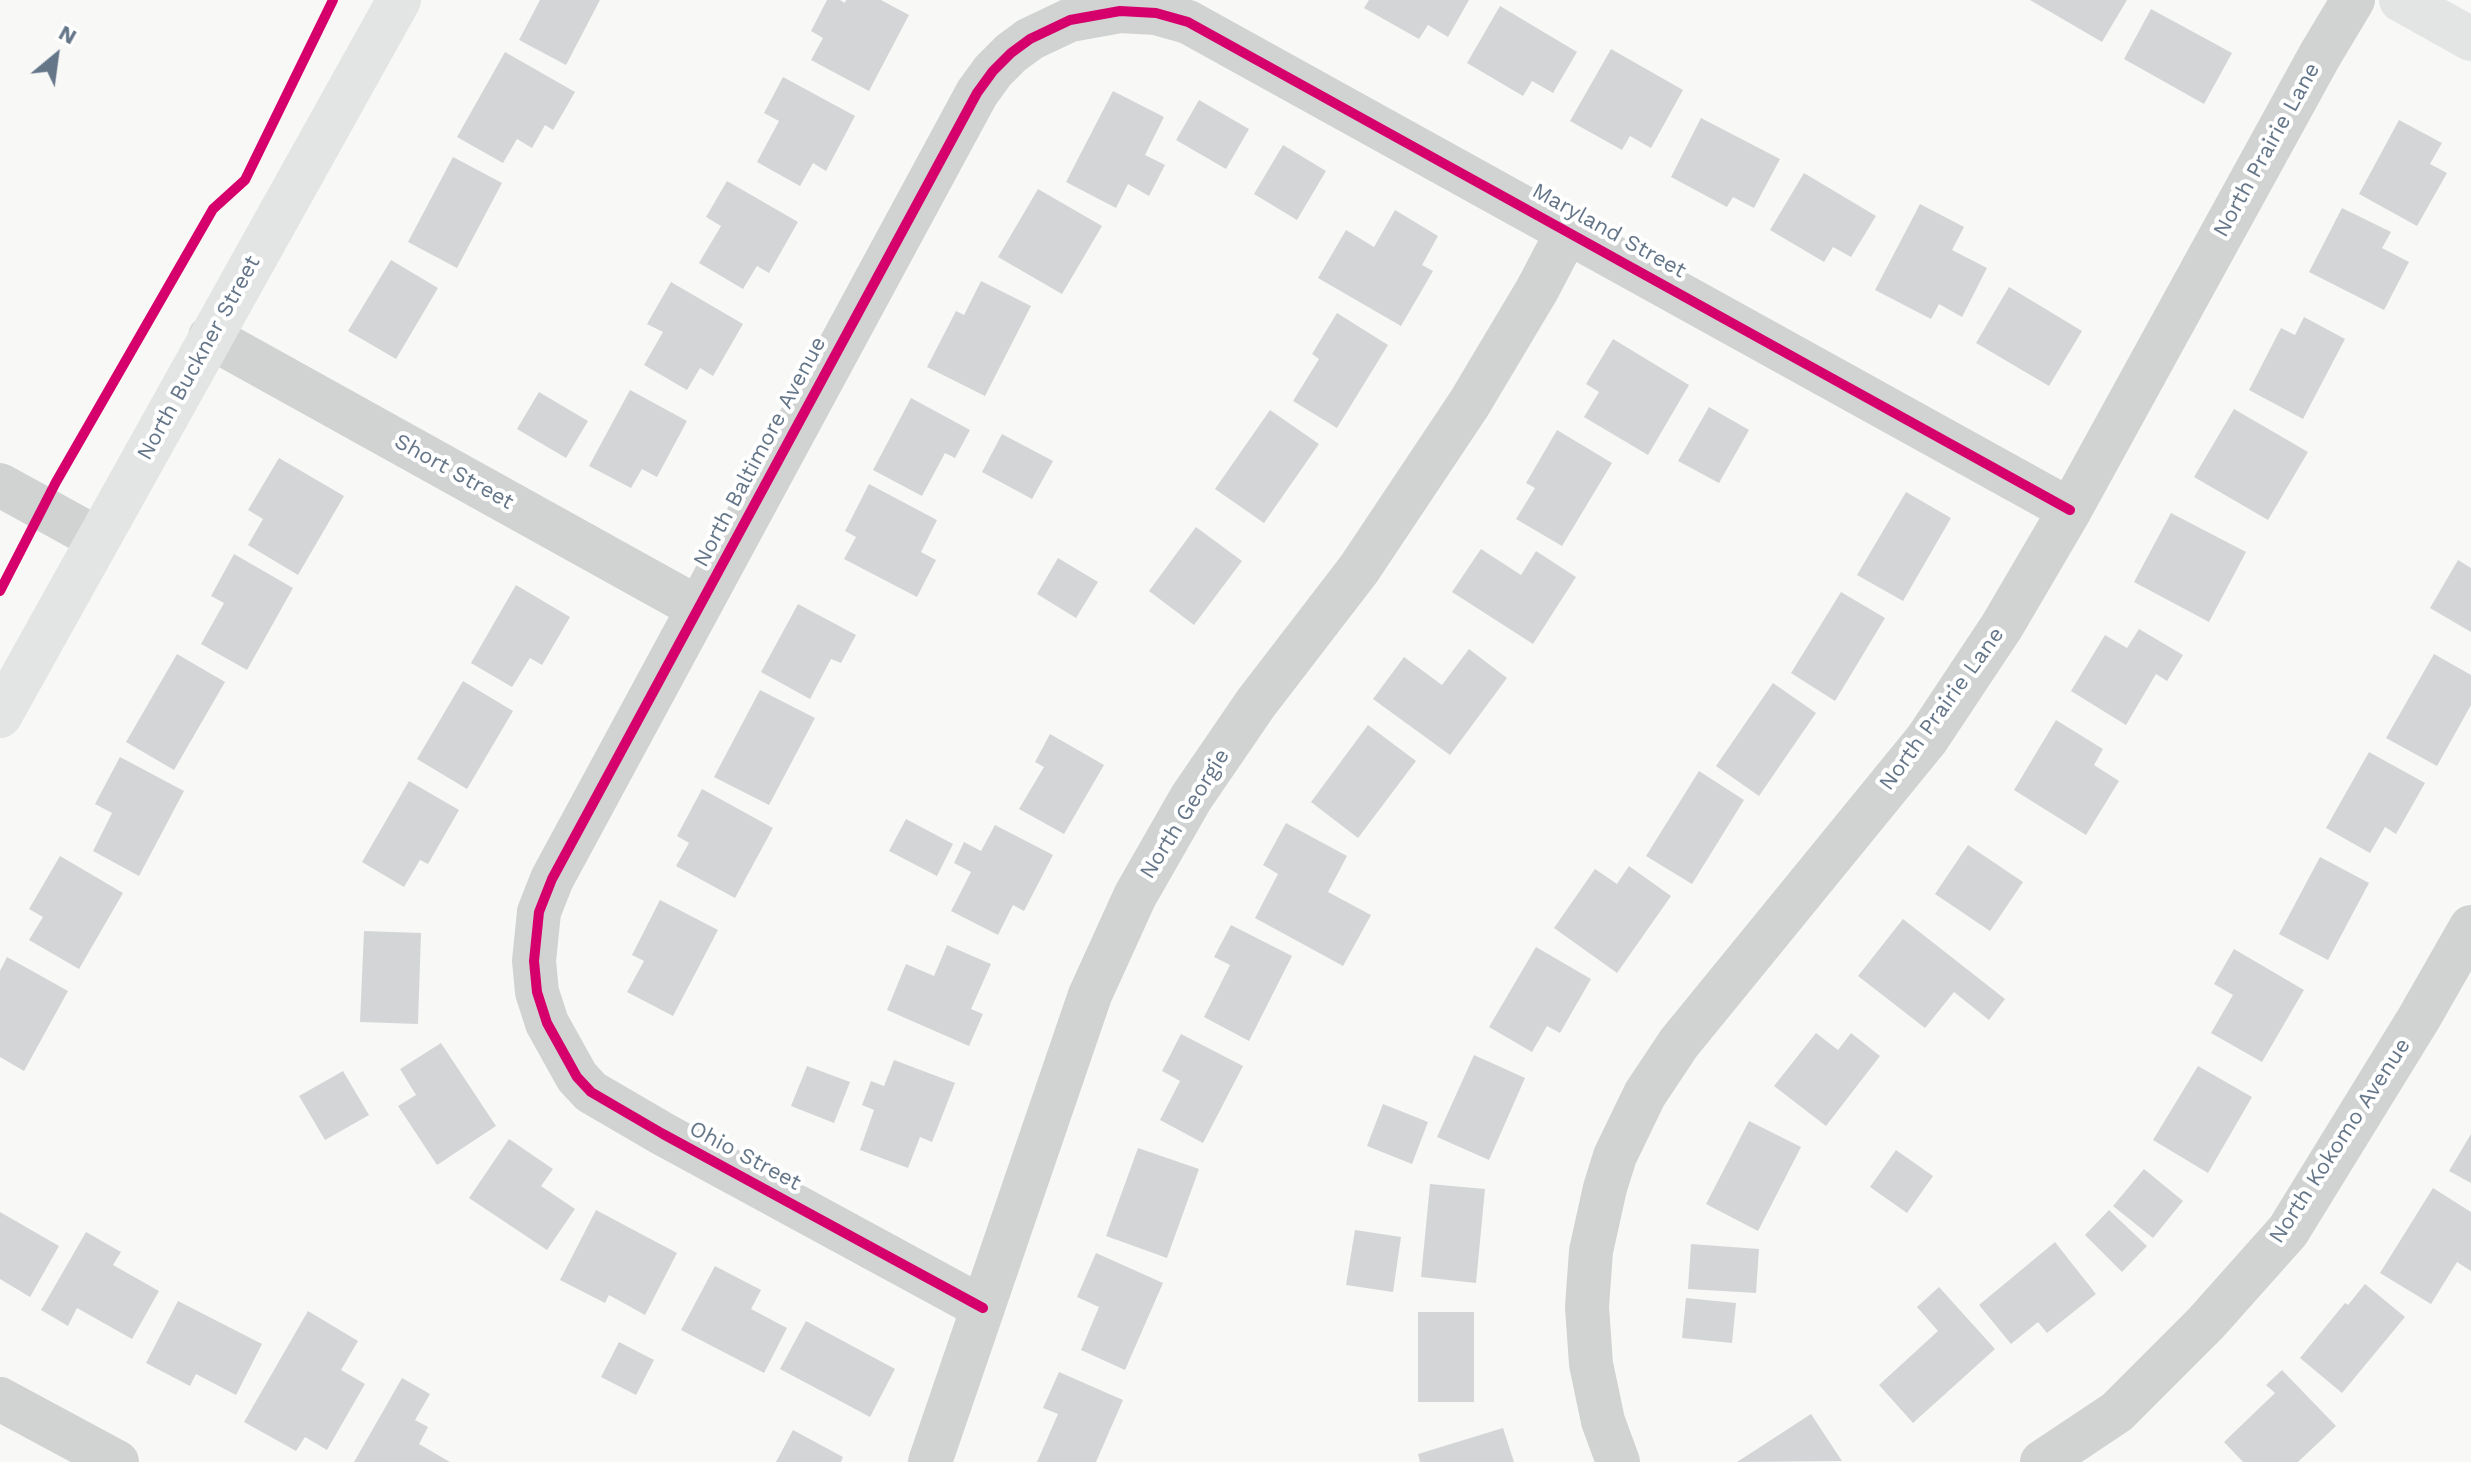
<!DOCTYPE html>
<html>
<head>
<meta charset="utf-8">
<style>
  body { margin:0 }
  #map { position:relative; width:2471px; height:1462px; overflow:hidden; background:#f8f8f7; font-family:"Work Sans",sans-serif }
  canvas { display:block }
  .north { position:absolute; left:16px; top:16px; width:80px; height:80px; -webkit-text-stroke:6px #fff; paint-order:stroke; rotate:29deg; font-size:22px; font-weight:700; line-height:32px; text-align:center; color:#657689 }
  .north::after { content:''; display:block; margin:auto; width:28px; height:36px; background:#657689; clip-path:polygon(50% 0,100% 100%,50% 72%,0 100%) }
</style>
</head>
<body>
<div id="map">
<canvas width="2471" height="1462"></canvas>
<div class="north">N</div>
</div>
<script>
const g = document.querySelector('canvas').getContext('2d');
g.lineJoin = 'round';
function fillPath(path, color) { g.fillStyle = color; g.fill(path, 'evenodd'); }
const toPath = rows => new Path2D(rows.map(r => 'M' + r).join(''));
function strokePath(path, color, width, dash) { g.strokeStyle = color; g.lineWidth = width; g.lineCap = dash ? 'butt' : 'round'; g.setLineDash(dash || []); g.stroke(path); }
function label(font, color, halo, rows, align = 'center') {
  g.font = font + ' "Work Sans",sans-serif'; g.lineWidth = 8; g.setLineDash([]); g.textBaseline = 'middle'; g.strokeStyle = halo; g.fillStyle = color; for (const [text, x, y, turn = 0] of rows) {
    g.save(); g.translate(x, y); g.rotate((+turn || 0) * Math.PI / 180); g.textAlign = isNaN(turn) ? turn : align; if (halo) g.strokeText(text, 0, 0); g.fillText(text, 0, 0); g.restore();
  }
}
const building = toPath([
  [540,0,600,0,566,65,519,40],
  [827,0,840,0,845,3,846,0,881,0,909,15,869,91,811,60,823,38,811,31],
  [1369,0,1469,0,1448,37,1428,25,1419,39,1364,8],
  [2030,0,2127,0,2102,42],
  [1500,6,1577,52,1553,93,1532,81,1523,96,1467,63],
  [2151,9,2232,53,2204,104,2124,59],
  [1611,49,1683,90,1651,148,1630,136,1622,150,1570,121],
  [505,52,575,92,553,130,545,125,532,148,517,139,503,163,457,137],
  [783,77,855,116,826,171,813,163,800,186,757,162,779,121,764,113],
  [1113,91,1164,117,1145,155,1165,165,1149,196,1128,184,1116,208,1066,182],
  [1199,100,1249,129,1226,169,1176,140],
  [1701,118,1780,159,1754,208,1733,197,1727,207,1671,177],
  [2399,120,2442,143,2430,164,2447,173,2417,226,2359,194],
  [1283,145,1326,171,1297,220,1254,194],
  [453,157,502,183,457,268,408,242],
  [1804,173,1876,216,1851,257,1833,247,1824,262,1770,230],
  [727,181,798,222,769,273,757,266,743,289,699,263,721,226,706,217],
  [1038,189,1102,226,1062,294,998,257],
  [1920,204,1964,227,1952,250,1987,268,1962,317,1939,304,1931,319,1875,290],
  [2342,208,2391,232,2382,248,2409,262,2384,310,2309,272],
  [1395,210,1438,236,1422,265,1433,271,1401,326,1318,278,1346,230,1374,247],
  [391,260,438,288,396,359,348,331],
  [981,281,1031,306,985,396,927,367,956,311,964,315],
  [671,282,743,324,713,376,700,368,687,390,644,365,663,332,647,324],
  [2009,287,2082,331,2049,386,1976,343],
  [1337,313,1388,345,1337,428,1293,401,1319,359,1312,354],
  [2304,317,2345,339,2303,419,2249,390,2281,328,2295,335],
  [1613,339,1689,385,1648,455,1584,417,1599,392,1586,384],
  [630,390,687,421,657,477,642,469,631,488,589,466],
  [539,392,588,421,566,458,517,429],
  [911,398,970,430,955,458,945,453,922,496,873,470],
  [1709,407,1749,430,1719,483,1678,461],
  [2234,409,2308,452,2268,520,2194,477],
  [1270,410,1319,444,1264,523,1215,489],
  [1557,430,1612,463,1562,546,1516,519,1535,488,1526,483],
  [1002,434,1053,461,1032,499,982,472],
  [279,458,344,496,298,575,248,545,263,519,248,510],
  [869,484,937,520,921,552,936,560,917,597,844,559,856,537,845,531],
  [1906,492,1951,518,1903,601,1857,575],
  [2171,513,2246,552,2209,622,2134,582],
  [1196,527,1242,561,1194,625,1149,591],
  [1481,549,1521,575,1536,551,1576,577,1533,644,1452,592],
  [234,554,293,588,247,670,201,644,224,603,211,596],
  [1058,558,1098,582,1076,618,1037,594],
  [2458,560,2471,568,2471,632,2430,608],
  [516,585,570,617,542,665,530,658,512,687,471,663],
  [1841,592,1885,618,1835,701,1791,673],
  [798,604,856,635,841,663,831,659,810,699,761,672],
  [2139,629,2183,655,2167,681,2156,674,2126,725,2071,691,2105,635,2127,648],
  [1469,649,1507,678,1450,755,1373,699,1404,657,1442,685],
  [177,654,225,682,174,770,126,742],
  [2434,654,2471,675,2471,705,2437,766,2386,738],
  [463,681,513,711,467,789,417,759],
  [1773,683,1816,713,1759,796,1716,766],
  [760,690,815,718,769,805,714,777],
  [2056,720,2103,749,2094,765,2119,781,2086,835,2014,790],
  [1368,725,1416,761,1358,838,1311,802],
  [1050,734,1104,765,1064,834,1019,809,1044,767,1035,762],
  [2369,752,2425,783,2396,834,2385,827,2370,853,2326,828],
  [120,757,184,791,139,876,93,851,112,813,95,804],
  [1699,771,1744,800,1692,884,1646,856],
  [409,781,459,810,428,864,420,860,404,887,362,862],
  [702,789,773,828,735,898,676,866,689,843,677,836],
  [906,819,953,844,937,876,889,851],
  [1286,823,1347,856,1328,892,1371,915,1343,966,1255,918,1278,874,1263,865],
  [995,825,1053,855,1024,911,1013,905,998,935,951,911,971,872,954,863,964,842,981,851],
  [1968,845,2023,882,1990,931,1935,894],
  [60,856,123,893,79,969,29,940,43,917,29,909],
  [2320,857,2369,883,2328,960,2279,934],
  [1629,866,1671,896,1617,973,1554,928,1595,869,1617,884],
  [660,900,718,930,673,1016,627,992,644,961,632,955],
  [1903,919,2005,999,1989,1020,1954,992,1925,1028,1858,976],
  [1231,925,1292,956,1249,1041,1204,1017,1230,965,1214,957],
  [364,931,421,933,418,1024,360,1022],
  [947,945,991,964,971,1009,983,1014,969,1046,887,1010,906,964,934,976],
  [1536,947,1591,979,1560,1033,1547,1026,1532,1052,1489,1027],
  [2234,949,2304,990,2262,1062,2211,1033,2233,995,2214,984],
  [7,957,68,991,24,1071,0,1057,0,971],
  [1816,1033,1838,1050,1851,1033,1880,1056,1826,1126,1774,1086],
  [1181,1034,1243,1066,1203,1143,1160,1120,1180,1081,1162,1071],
  [441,1043,496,1126,437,1165,398,1106,416,1095,400,1069],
  [1474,1055,1525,1078,1489,1160,1437,1137],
  [894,1060,955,1083,932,1142,920,1137,908,1168,860,1150,874,1110,862,1105,871,1081,884,1086],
  [807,1066,850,1082,834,1123,791,1106],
  [2198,1066,2252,1097,2208,1173,2153,1140],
  [343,1071,369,1115,325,1140,299,1096],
  [1383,1104,1428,1122,1412,1164,1367,1146],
  [1749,1121,1801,1147,1758,1231,1706,1204],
  [2471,1134,2471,1183,2449,1171],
  [509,1139,553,1169,541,1186,575,1209,547,1250,469,1198],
  [1138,1148,1199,1169,1167,1258,1106,1236],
  [1896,1150,1933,1176,1907,1213,1870,1187],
  [2144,1169,2183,1201,2153,1238,2113,1206],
  [1430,1184,1485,1189,1476,1283,1421,1277],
  [2433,1188,2471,1212,2471,1271,2457,1262,2431,1304,2380,1273],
  [596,1210,677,1253,645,1315,609,1295,605,1303,560,1280],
  [2109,1210,2147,1246,2122,1272,2085,1235],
  [0,1212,59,1246,30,1297,0,1279],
  [1355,1230,1401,1237,1393,1292,1346,1285],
  [86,1232,121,1252,113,1265,159,1291,132,1339,77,1308,68,1326,41,1310],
  [2055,1242,2096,1294,2047,1333,2038,1322,2011,1344,1979,1305],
  [1691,1244,1759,1249,1756,1293,1688,1289],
  [1096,1253,1163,1283,1125,1370,1081,1350,1099,1307,1077,1297],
  [715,1266,761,1290,751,1309,787,1328,764,1373,681,1330],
  [2365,1284,2405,1317,2342,1393,2300,1358,2345,1303,2348,1305],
  [1939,1287,1995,1349,1913,1423,1879,1385,1938,1331,1917,1307],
  [1686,1298,1736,1303,1732,1343,1682,1338],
  [178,1301,262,1344,236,1395,196,1374,190,1386,146,1363],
  [308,1311,358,1341,341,1370,365,1384,327,1450,305,1437,296,1451,244,1422],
  [1418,1312,1474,1312,1474,1402,1418,1402],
  [806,1321,895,1369,870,1417,780,1369],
  [619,1342,654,1360,636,1395,601,1377],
  [2282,1370,2336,1426,2298,1462,2243,1462,2224,1442,2275,1393,2266,1385],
  [1059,1372,1123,1400,1096,1462,1037,1462,1058,1414,1043,1408],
  [402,1378,430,1394,415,1420,428,1427,419,1444,450,1462,354,1462],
  [1811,1414,1842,1461,1737,1462],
  [1503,1428,1514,1462,1420,1462,1418,1454],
  [793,1430,843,1457,841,1462,776,1462]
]);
const minor = toPath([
  [210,337,698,608],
  [0,485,98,539],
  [983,1308,663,1134,591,1092,577,1077,547,1023,537,992,534,961,539,912,552,879,977,93,993,71,1011,53,1030,39,1070,20,1120,11,1156,13,1188,22,2070,510],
  [0,1399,117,1462],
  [930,1462,1090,995,1135,896,1191,798,1256,703,1359,569,1469,404,1537,290,1568,231],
  [1618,1462,1603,1421,1591,1364,1587,1307,1591,1251,1605,1188,1615,1156,1645,1094,1679,1043,1927,739,2002,626,2070,510,2320,55,2353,0],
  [2042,1462,2117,1412,2206,1323,2288,1231,2419,1018,2471,927]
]);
const major = toPath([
  [2401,0,2471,39],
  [0,716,399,0]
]);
const cycleway = toPath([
  [0,591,56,482,213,209,245,180,333,0],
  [983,1308,663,1134,591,1092,577,1077,547,1023,537,992,534,961,539,912,552,879,977,93,993,71,1011,53,1030,39,1070,20,1120,11,1156,13,1188,22,2070,510]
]);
const streetNames = [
  ["North Prairie Lane",2267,150,-61],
  ["Maryland Street",1609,231,29],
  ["North Buckner Street",199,358,-61],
  ["North Baltimore Avenue",760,452,-62],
  ["Short Street",454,472,29],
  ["North Prairie Lane",1942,709,-54],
  ["North Georgie",1185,814,-58],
  ["North Kokomo Avenue",2340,1141,-57],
  ["Ohio Street",745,1156,28]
];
fillPath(building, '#d4d5d6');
strokePath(minor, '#d1d3d3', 44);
strokePath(major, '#e3e4e4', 44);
strokePath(cycleway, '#d6006c', 10);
label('22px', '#657689', '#fff', streetNames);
</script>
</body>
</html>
